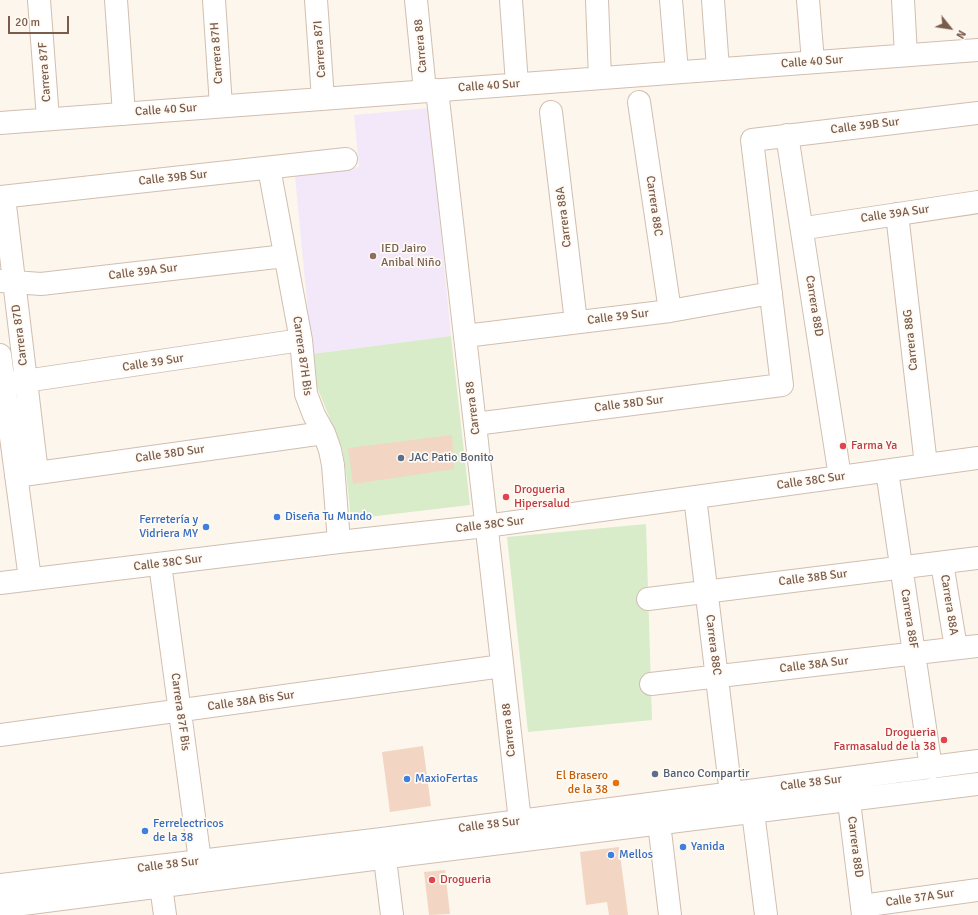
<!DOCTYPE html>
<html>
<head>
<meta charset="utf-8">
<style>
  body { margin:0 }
  #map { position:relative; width:978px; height:915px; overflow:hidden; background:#fdf6ec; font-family:Signika,sans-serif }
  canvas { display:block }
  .north { position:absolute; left:930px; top:8px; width:40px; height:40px; -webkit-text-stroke:3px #fffaf3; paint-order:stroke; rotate:120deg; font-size:11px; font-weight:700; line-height:16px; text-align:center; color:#7a5c4d }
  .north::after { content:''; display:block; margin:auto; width:14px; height:18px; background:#7a5c4d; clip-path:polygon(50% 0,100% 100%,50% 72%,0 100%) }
  .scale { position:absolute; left:8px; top:16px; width:61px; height:18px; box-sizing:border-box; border:2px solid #7a5c4d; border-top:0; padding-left:5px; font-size:12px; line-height:14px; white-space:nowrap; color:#7a5c4d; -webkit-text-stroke:3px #fffaf3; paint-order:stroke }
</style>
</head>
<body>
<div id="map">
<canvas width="978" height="915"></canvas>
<div class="north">N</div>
<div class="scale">20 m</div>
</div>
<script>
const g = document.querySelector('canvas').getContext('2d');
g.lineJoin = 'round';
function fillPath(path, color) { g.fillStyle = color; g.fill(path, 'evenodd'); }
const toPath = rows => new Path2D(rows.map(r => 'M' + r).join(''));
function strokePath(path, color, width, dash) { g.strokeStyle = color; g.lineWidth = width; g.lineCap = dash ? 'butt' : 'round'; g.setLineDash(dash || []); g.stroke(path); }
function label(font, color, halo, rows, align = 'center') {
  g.font = font + ' Signika,sans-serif'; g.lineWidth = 3.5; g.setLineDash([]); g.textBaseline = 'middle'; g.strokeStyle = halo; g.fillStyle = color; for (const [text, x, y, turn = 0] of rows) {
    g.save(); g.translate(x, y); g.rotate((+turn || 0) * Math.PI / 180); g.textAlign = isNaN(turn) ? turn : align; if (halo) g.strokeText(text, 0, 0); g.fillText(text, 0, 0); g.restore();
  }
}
const education = toPath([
  [429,108,451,336,312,354,295,176,359,167,354,115]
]);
const green = toPath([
  [451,336,470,505,351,519,346,472,342,448,317,387,312,354],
  [646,524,652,720,528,732,507,537]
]);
const building = toPath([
  [452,435,454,469,353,484,348,448],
  [423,746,431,806,390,812,382,752],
  [619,847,628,915,609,915,607,902,586,905,580,852],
  [445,870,450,914,429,915,424,872]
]);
const minor = toPath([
  [39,0,48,119],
  [116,0,124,114],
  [214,0,221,106],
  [316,0,323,99],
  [416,0,425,91],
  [511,0,517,84],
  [597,0,600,78],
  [671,0,677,72],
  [713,0,718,69],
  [808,0,813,62],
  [903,0,906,55],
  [437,90,520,821],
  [639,102,670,311],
  [551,112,576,322],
  [0,123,978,50],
  [787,135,840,477],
  [269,168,301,340,306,394,314,415,324,433,330,450,333,465,339,542],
  [0,197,346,159],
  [4,197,37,473],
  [897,214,926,465],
  [812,227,978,202],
  [0,281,41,284,285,256],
  [465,336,670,311,771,293],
  [0,355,30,579],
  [5,384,301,340],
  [475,424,782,385,752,140,978,113],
  [887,471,931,768],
  [16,476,324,433],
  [695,497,731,794],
  [942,563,956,648],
  [160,564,200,861],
  [0,583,339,542,486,526,978,458],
  [648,599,978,558],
  [651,684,978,646],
  [0,735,502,666],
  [847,785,863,915],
  [753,812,766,915],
  [659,823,670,915],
  [383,843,392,915],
  [0,885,382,839,978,761],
  [161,886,165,915],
  [862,906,978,890],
  [0,907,412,854,978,784]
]);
const markers = [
  [373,256,4,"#8d6e63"],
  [843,446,4,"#e0444e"],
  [401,458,4,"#5c6f8a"],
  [506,497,4,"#e0444e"],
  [277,517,4,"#3f7fe0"],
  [206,527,4,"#3f7fe0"],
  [944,740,4,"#e0444e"],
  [655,774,4,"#5c6f8a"],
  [407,779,4,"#3f7fe0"],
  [616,783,4,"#e8710a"],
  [145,831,4,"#3f7fe0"],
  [683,847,4,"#3f7fe0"],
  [611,855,4,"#3f7fe0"],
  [432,880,4,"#e0444e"]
];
const streetNames = [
  ["Carrera 88",421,46,-95],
  ["Carrera 87I",320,49,-94],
  ["Carrera 87H",217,53,-94],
  ["Calle 40 Sur",812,62,-4],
  ["Carrera 87F",45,72,-94],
  ["Calle 40 Sur",489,86,-4],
  ["Calle 40 Sur",166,110,-4],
  ["Calle 39B Sur",865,126,-7],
  ["Calle 39B Sur",173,178,-6],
  ["Carrera 88C",654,206,82],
  ["Calle 39A Sur",895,214,-8],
  ["Carrera 88A",564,217,-97],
  ["Calle 39A Sur",143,272,-7],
  ["Carrera 88D",814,306,81],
  ["Calle 39 Sur",618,317,-7],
  ["Carrera 87D",20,335,-97],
  ["Carrera 88G",911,340,-96],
  ["Carrera 87H Bis",302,356,82],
  ["Calle 39 Sur",153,363,-9],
  ["Calle 38D Sur",629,404,-7],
  ["Carrera 88",473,408,-97],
  ["Calle 38D Sur",170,454,-8],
  ["Calle 38C Sur",811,481,-8],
  ["Calle 38C Sur",490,525,-7],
  ["Calle 38C Sur",168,563,-7],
  ["Calle 38B Sur",813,578,-7],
  ["Carrera 88A",949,605,81],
  ["Carrera 88F",909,619,81],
  ["Carrera 88C",713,645,83],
  ["Calle 38A Sur",814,665,-7],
  ["Calle 38A Bis Sur",251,701,-8],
  ["Carrera 87F Bis",180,712,82],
  ["Carrera 88",509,730,-96],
  ["Calle 38 Sur",811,783,-7],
  ["Calle 38 Sur",489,825,-7],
  ["Carrera 88D",855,847,83],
  ["Calle 38 Sur",168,865,-7],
  ["Calle 37A Sur",920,898,-8]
];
const educationNames = [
  ["IED Jairo",381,249],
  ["Anibal Niño",381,263]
];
const healthNames = [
  ["Farma Ya",851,446],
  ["Drogueria",514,490],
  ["Hipersalud",514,504],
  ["Drogueria",936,733,"right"],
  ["Farmasalud de la 38",936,747,"right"],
  ["Drogueria",440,880]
];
const serviceNames = [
  ["JAC Patio Bonito",409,458],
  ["Banco Compartir",663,774]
];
const shopNames = [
  ["Diseña Tu Mundo",285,517],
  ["Ferretería y",198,520,"right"],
  ["Vidriera MY",198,534,"right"],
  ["MaxioFertas",415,779],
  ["Ferrelectricos",153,824],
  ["de la 38",153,838],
  ["Yanida",691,847],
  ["Mellos",619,855]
];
const foodNames = [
  ["El Brasero",608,776],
  ["de la 38",608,790]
];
fillPath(education, '#f3e8fa');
fillPath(green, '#d8ecc9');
fillPath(building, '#f3d5c3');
strokePath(minor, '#d1beb0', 24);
strokePath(minor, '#fff', 22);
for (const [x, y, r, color] of markers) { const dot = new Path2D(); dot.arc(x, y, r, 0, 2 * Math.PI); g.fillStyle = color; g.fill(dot); strokePath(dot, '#fffaf3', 1.5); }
label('12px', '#7a5c4d', '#fffaf3', streetNames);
label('12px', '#785e54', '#fffaf3', educationNames, 'left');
label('12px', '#be3a42', '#fffaf3', healthNames, 'left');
label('12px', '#4e5e75', '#fffaf3', serviceNames, 'left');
label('12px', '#366cbe', '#fffaf3', shopNames, 'left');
label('12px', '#c56008', '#fffaf3', foodNames, 'right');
</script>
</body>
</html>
